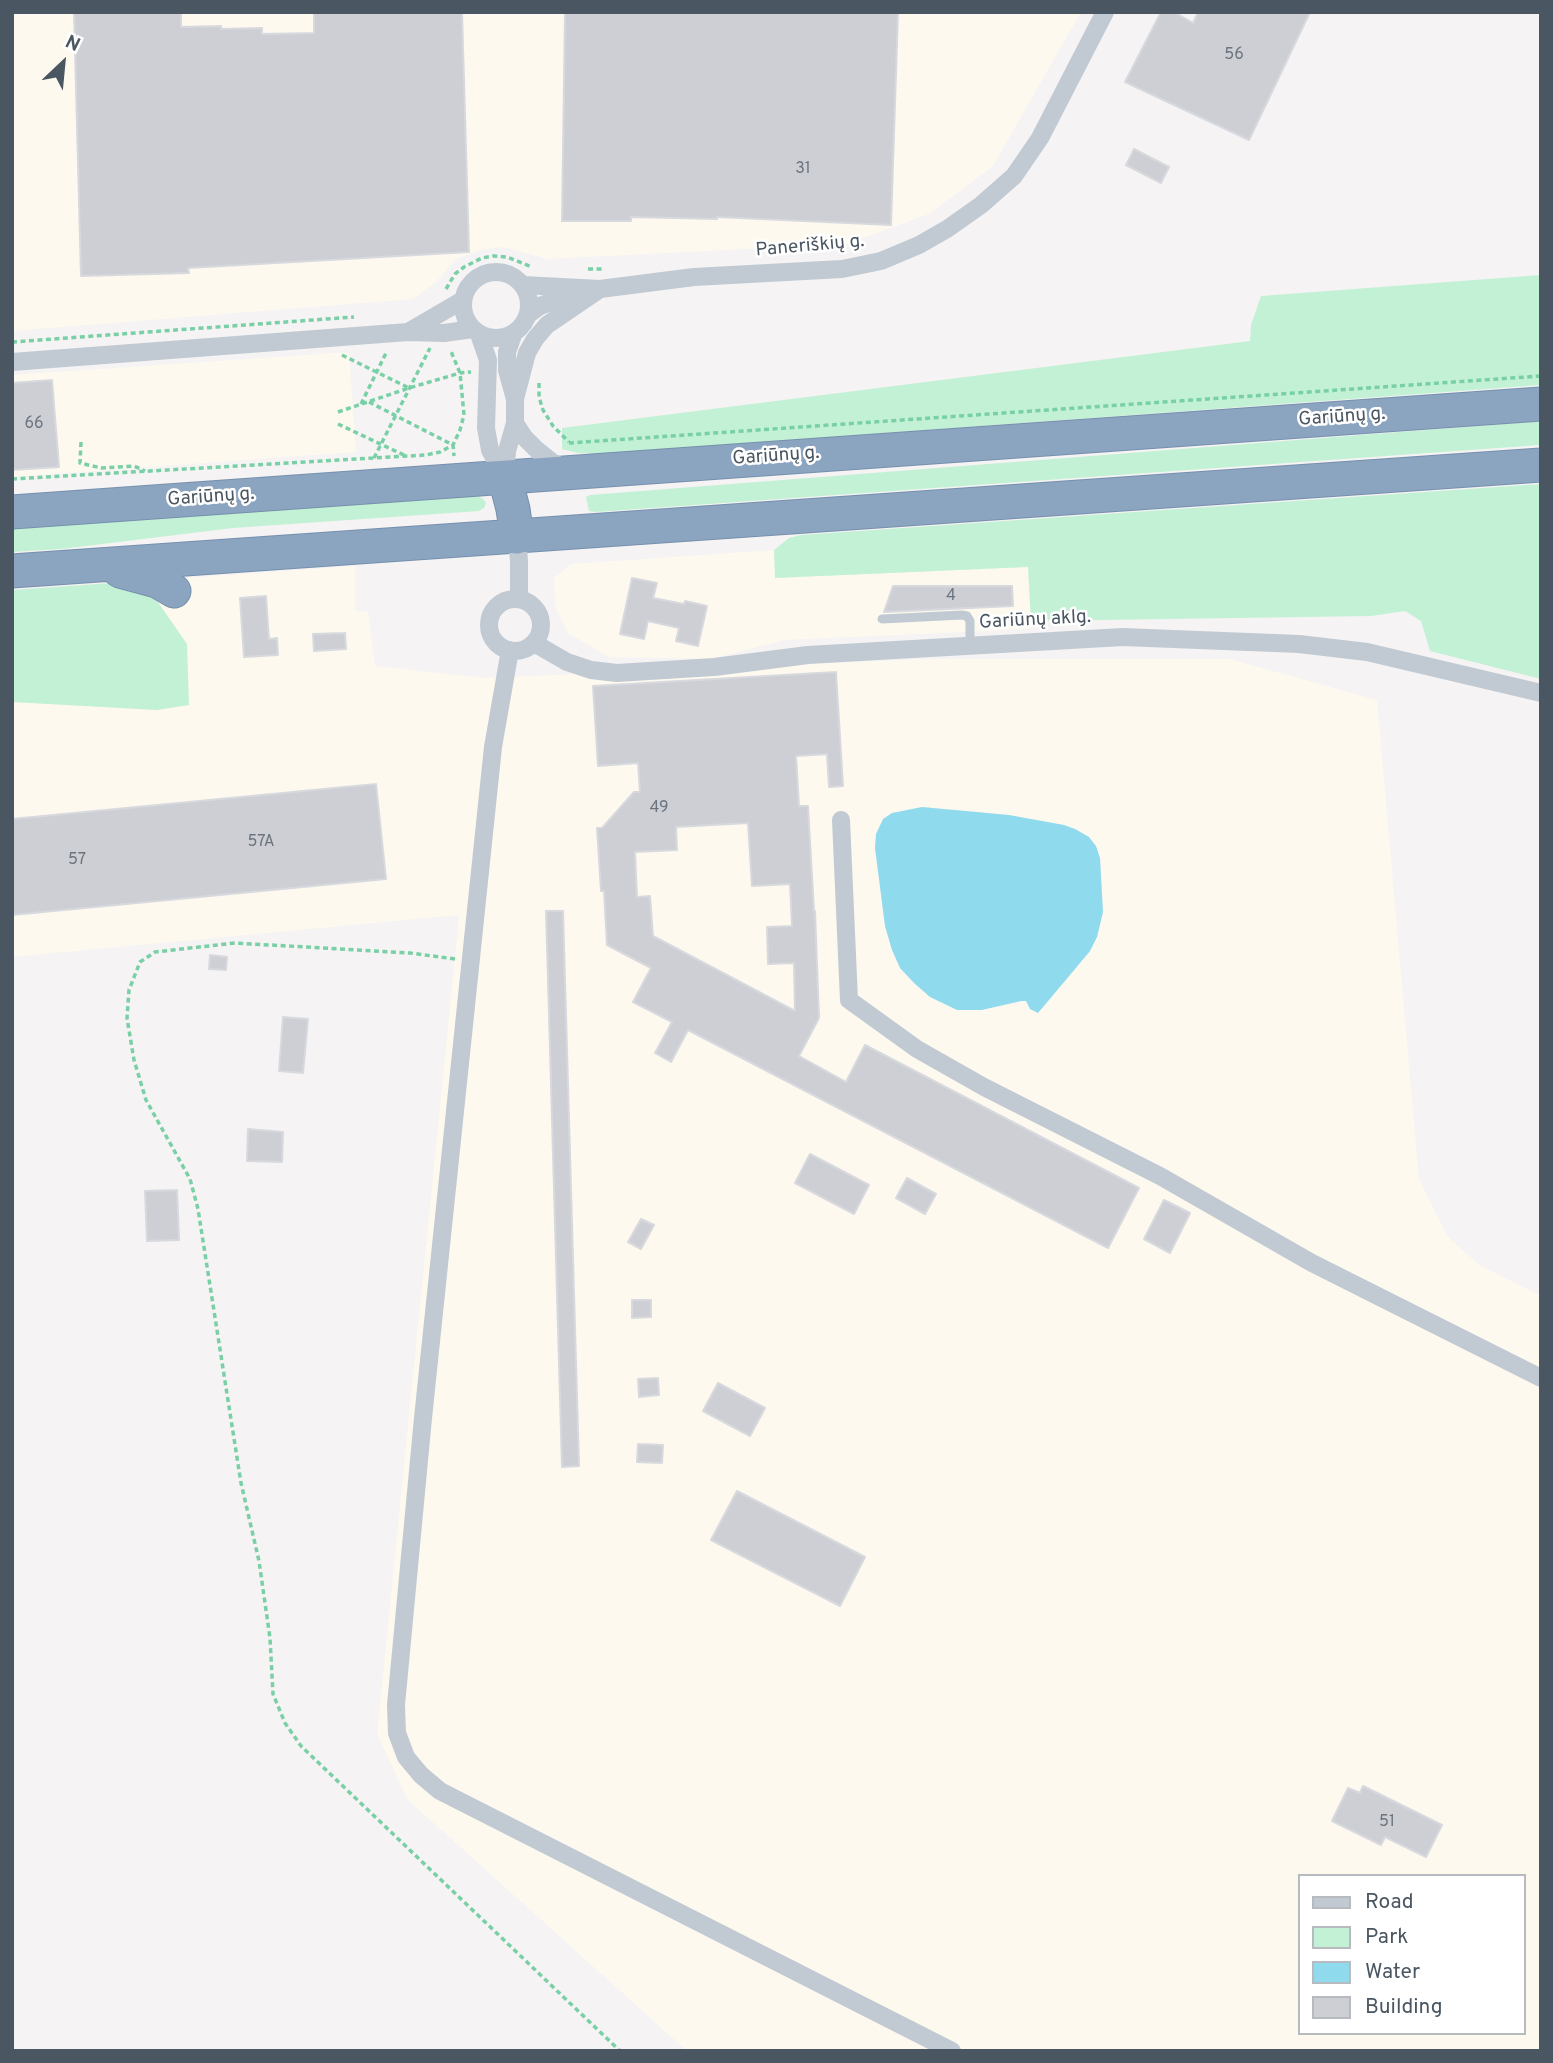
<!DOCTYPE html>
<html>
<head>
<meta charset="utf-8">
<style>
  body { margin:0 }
  #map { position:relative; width:1553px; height:2063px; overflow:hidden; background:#f5f3f3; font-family:Overpass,sans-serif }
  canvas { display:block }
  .frame { position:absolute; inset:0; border:14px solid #4a5661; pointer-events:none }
  .legend { position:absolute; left:1298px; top:1874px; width:228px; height:161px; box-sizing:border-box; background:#fff; border:2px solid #b7bbc0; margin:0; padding:9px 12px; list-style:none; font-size:21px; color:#4a5661 }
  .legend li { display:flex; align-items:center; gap:14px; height:35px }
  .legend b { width:35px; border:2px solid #b7bbc0 }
  .north { position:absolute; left:28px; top:28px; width:70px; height:70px; -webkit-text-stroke:5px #fff; paint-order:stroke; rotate:26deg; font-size:19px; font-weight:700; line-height:28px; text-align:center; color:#4a5661 }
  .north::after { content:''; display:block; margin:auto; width:24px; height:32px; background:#4a5661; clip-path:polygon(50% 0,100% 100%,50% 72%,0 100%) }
</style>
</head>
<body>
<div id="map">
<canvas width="1553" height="2063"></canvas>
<div class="frame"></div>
<ul class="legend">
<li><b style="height:9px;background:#c1cad2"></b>Road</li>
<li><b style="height:19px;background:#c3f1d5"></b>Park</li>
<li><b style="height:19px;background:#90daee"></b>Water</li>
<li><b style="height:19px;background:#cdcfd5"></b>Building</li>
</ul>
<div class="north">N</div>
</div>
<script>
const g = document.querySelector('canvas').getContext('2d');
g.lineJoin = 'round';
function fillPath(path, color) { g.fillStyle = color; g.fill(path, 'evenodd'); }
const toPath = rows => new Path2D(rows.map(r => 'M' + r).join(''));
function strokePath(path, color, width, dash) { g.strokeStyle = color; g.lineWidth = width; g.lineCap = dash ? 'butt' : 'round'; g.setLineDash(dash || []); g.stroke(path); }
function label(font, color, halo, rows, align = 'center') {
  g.font = font + ' Overpass,sans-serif'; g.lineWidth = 5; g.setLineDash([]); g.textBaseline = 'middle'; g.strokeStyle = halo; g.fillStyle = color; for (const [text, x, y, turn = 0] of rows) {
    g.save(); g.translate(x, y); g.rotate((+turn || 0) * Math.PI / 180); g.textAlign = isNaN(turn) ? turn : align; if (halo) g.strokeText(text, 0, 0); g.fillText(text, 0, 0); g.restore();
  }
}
const commercial = toPath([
  [12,12,1081,12,993,166,929,214,847,244,547,259,504,247,480,250,456,259,437,281,413,299,12,331],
  [349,352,356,452,12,477,12,375],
  [774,550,775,578,1028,567,1031,629,785,640,711,659,609,657,568,633,555,607,554,578,571,564],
  [355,566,355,609,359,612,368,611,375,666,483,678,923,659,1230,659,1377,700,1419,1179,1447,1236,1479,1265,1541,1296,1541,2051,687,2051,408,1800,377,1734,459,915,12,957,12,702,157,710,187,671,187,644,126,582],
  [922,807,1009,815,1064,825,1075,829,1100,858,1103,912,1097,937,1090,952,1038,1013,1026,1001,996,1007,900,968,892,950,885,926,875,848,876,834],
  [1299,1876,1523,1876,1523,2033,1299,2033]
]);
const green = toPath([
  [1541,275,1541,385,600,454,578,453,562,449,562,428,1250,341,1251,325,1261,296],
  [1541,421,1541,445,596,512,589,511,586,497,590,495],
  [1541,484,1541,679,1430,651,1421,621,1405,611,1371,616,1031,621,1028,567,775,578,774,550,789,538,801,535],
  [470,496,478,496,483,499,486,503,484,508,479,511,233,528,61,549,12,552,12,528],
  [126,582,153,595,187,644,189,705,157,710,12,702,12,590]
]);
const water = toPath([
  [922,807,1009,815,1064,825,1075,829,1089,837,1096,846,1100,858,1103,912,1097,937,1090,951,1038,1013,1030,1009,1026,1001,1021,1001,982,1010,957,1010,930,997,914,983,900,968,892,950,885,926,875,848,876,834,883,819,892,813]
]);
const building = toPath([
  [74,12,181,12,181,27,221,26,221,29,262,28,262,34,314,33,314,12,462,12,469,252,188,268,189,273,81,276,74,12],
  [565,12,898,12,891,225,717,217,717,219,631,217,631,221,562,221,565,12],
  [1161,12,1174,12,1193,23,1198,12,1310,12,1249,140,1125,82,1161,12],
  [1134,149,1169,167,1161,183,1126,165,1134,149],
  [52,380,59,467,12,470,12,383,52,380],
  [632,578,657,583,653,598,684,604,685,601,707,606,698,646,676,641,679,628,648,621,644,639,620,634,632,578],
  [893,586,1012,586,1013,606,884,612,893,586],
  [266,596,269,639,277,638,278,655,244,657,240,598,266,596],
  [345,633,346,649,314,651,313,634,345,633],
  [836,672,843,786,829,787,827,754,796,756,799,806,808,806,814,911,815,911,819,1018,799,1056,846,1082,865,1045,1139,1188,1108,1248,688,1030,671,1062,655,1053,672,1022,633,1002,651,968,607,945,604,891,601,891,597,828,602,828,634,792,640,792,638,763,598,766,593,686,836,672],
  [748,823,752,886,790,884,792,926,767,927,768,964,794,963,795,1011,653,936,650,896,637,897,635,852,677,850,676,827,748,823],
  [376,784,386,879,12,915,12,819,376,784],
  [546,911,563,911,579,1466,562,1467,546,911],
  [210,955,227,957,226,970,209,969,210,955],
  [283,1017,308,1019,303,1073,279,1071,283,1017],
  [248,1129,283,1132,282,1162,247,1161,248,1129],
  [810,1154,869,1185,854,1214,795,1183,810,1154],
  [907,1178,936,1194,925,1214,896,1198,907,1178],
  [177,1190,179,1240,147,1241,145,1191,177,1190],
  [1164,1200,1190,1213,1170,1253,1144,1239,1164,1200],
  [641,1219,654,1225,641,1249,628,1242,641,1219],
  [632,1300,651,1300,651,1317,632,1318,632,1300],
  [658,1378,659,1395,639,1397,638,1379,658,1378],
  [718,1383,765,1408,750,1436,703,1411,718,1383],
  [638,1444,663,1445,662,1463,637,1462,638,1444],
  [737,1491,865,1557,840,1606,711,1540,737,1491],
  [1363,1786,1442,1825,1426,1857,1385,1837,1381,1845,1332,1821,1348,1788,1360,1793,1363,1786]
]);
const path = toPath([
  [588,269,605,269],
  [446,289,455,274,464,267,482,258,493,256,507,257,532,267],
  [12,342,354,317],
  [342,355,409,388],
  [539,383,539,397,543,410,553,426,569,442],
  [369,402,453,445,454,456],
  [361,404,387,351],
  [338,412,409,388,460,373,471,372],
  [338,424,406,456],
  [81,442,80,463,101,468,134,466,145,471],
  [569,443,1541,376],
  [374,458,430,348],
  [12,479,426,455,440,452,453,445,460,430,464,415,460,373,450,349],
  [455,959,410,953,235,943,155,952,140,962,129,990,127,1018,134,1060,146,1100,190,1179,198,1209,241,1483,259,1561,270,1638,273,1694,285,1723,301,1746,620,2051]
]);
const lane = toPath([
  [882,619,962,615,967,616,970,621,970,646]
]);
const street = toPath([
  '463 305a33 33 0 1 1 66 0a33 33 0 1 1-66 0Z',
  [523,285,600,289,694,277,842,269,881,261,919,245,947,229,981,205,1014,176,1040,138,1105,12],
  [529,314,540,306,556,300,583,294],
  [408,332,463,300],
  [479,334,488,360,486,428,490,450,505,478],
  [12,362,408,332,444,333,473,329],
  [515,399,527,353,535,339,547,325,600,289],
  [515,423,524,437,537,450,552,462,566,469],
  [505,478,507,451,515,423,515,399,507,370,507,352,513,335],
  [517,537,519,561,519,599],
  '489 625a26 26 0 1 1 52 0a26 26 0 1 1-52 0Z',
  [534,643,567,662,591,670,617,673,714,667,808,655,1123,637,1299,644,1367,652,1541,693],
  [510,650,493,747,423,1418,396,1705,397,1733,406,1757,421,1775,440,1791,952,2051],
  [841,820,849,1000,917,1049,984,1087,1160,1176,1312,1263,1541,1378]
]);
const highway = toPath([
  [505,478,513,509,517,537],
  [12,512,1541,404],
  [12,571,1541,465],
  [120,571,157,581,174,591]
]);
const numberNames = [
  ["56",1234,56],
  ["31",803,170],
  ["66",34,425],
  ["4",951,597],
  ["49",659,809],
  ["57A",261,843],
  ["57",77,861],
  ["51",1387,1823]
];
const streetNames = [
  ["Paneriškių g.",810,247,-5],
  ["Gariūnų g.",1342,418,-4],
  ["Gariūnų g.",776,457,-4],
  ["Gariūnų g.",211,498,-4],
  ["Gariūnų aklg.",1035,621,-3]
];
fillPath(commercial, '#fdf9ef');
fillPath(green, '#c3f1d5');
fillPath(water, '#90daee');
fillPath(building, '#cdcfd5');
strokePath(building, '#d7d9de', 2);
strokePath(highway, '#7690ad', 35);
strokePath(path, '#7ad0a6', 3.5, [5, 3.5]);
strokePath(lane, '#c1cad2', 9);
strokePath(street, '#c1cad2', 18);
strokePath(highway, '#8ba5c1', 33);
label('16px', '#6b747e', null, numberNames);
label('19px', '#4a5661', '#fff', streetNames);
</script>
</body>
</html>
